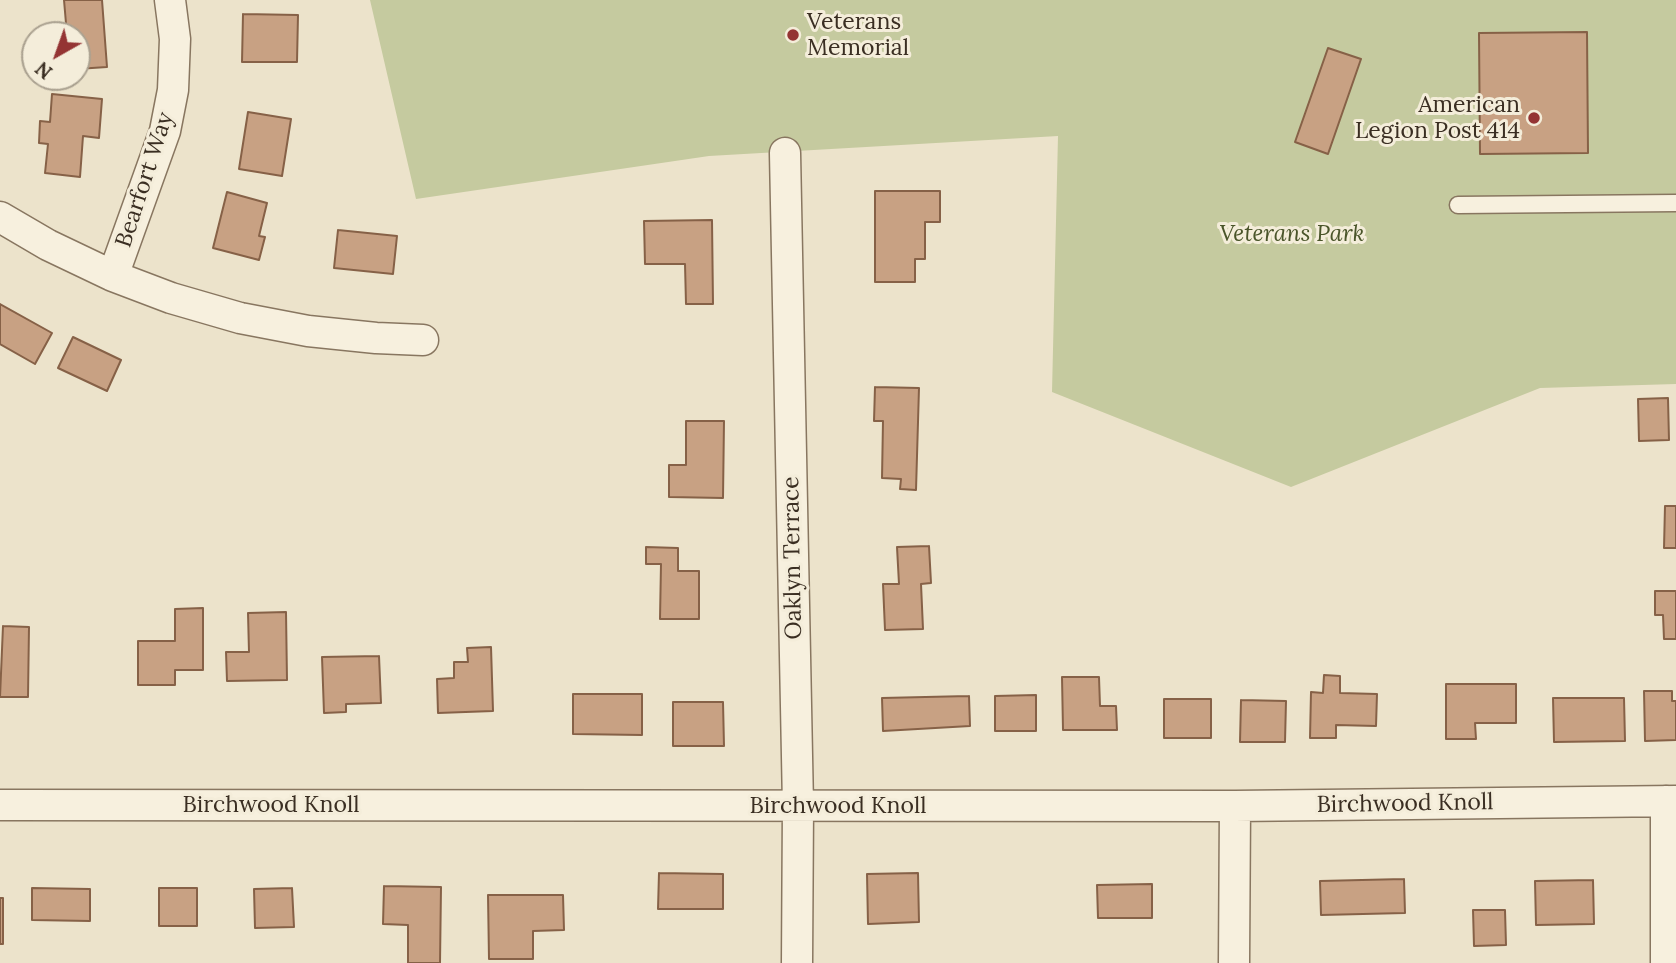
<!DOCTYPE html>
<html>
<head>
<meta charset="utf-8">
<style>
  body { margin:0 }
  #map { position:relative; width:1676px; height:963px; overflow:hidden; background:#ece3cb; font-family:Lora,serif }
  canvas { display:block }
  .north { position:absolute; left:21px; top:21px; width:70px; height:70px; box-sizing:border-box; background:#f4edda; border:2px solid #aaa190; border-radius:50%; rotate:220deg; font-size:19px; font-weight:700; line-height:28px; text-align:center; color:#3a2e22 }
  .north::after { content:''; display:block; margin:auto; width:24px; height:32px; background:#943433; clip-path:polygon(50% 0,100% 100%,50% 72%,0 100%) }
</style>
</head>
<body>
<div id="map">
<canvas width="1676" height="963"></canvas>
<div class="north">N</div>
</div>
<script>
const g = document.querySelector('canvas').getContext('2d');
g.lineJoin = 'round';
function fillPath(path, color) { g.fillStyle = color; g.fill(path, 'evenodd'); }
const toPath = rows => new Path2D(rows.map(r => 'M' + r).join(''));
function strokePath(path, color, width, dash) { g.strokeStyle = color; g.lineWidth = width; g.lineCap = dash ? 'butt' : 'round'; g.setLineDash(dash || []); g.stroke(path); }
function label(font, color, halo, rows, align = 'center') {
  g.font = font + ' Lora,serif'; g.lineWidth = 6; g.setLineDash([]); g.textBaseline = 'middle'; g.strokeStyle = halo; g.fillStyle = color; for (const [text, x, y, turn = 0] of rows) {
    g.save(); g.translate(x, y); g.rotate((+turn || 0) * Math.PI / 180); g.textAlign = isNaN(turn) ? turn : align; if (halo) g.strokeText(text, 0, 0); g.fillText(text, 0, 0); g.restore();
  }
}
const green = toPath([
  [370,0,1676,0,1676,384,1540,388,1291,487,1052,392,1058,136,709,156,416,199]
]);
const building = toPath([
  [64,0,102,0,107,67,77,69,77,35,67,35,64,0],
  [243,14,298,15,297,62,242,62,243,14],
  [1587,32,1588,153,1480,154,1479,33,1587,32],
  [1328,48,1361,59,1328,154,1295,142,1328,48],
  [52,94,102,99,99,138,83,136,80,177,45,173,48,144,39,143,40,121,50,122,52,94],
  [248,112,291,119,282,176,239,169,248,112],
  [875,191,940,191,940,222,925,222,925,259,915,259,915,282,875,282,875,191],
  [227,192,267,203,259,236,265,237,259,260,213,248,227,192],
  [712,220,713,304,686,304,685,264,645,264,644,221,712,220],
  [338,230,397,236,393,274,334,268,338,230],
  [0,304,52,333,35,364,0,344,0,304],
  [73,337,121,360,107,391,58,368,73,337],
  [875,387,919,388,916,490,900,489,901,479,882,478,883,421,874,421,875,387],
  [1668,398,1669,440,1639,441,1638,399,1668,398],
  [686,421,724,421,723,498,669,497,669,465,686,465,686,421],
  [1665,506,1676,506,1676,548,1664,548,1665,506],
  [929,546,931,583,921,584,923,629,885,630,883,584,899,584,897,547,929,546],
  [646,547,678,548,678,571,699,571,699,619,660,619,661,564,646,564,646,547],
  [1655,591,1676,591,1676,639,1664,639,1663,615,1655,615,1655,591],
  [203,608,203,670,175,670,175,685,138,685,138,641,175,641,175,609,203,608],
  [286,612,287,680,227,681,226,652,249,652,248,613,286,612],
  [3,626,29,627,28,697,0,697,3,626],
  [491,647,493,711,438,713,437,679,454,678,454,662,468,662,467,648,491,647],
  [379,656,381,703,346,704,346,712,324,713,322,657,379,656],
  [1324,675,1340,676,1340,693,1377,694,1376,726,1336,725,1336,738,1310,738,1311,692,1323,693,1324,675],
  [1062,677,1099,677,1100,706,1116,706,1117,730,1063,730,1062,677],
  [1446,684,1516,684,1516,723,1475,723,1476,739,1446,739,1446,684],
  [1644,691,1672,691,1672,701,1676,701,1676,740,1645,741,1644,691],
  [573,694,642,694,642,735,573,734,573,694],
  [1036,695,1036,731,995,731,995,696,1036,695],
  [969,696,970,726,883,731,882,698,969,696],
  [1553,698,1624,698,1625,741,1554,742,1553,698],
  [1164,699,1211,699,1211,738,1164,738,1164,699],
  [1241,700,1286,701,1285,742,1240,742,1241,700],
  [673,702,723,702,724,746,673,746,673,702],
  [659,873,723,874,723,909,658,909,659,873],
  [918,873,919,922,868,924,867,874,918,873],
  [1404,879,1405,913,1321,915,1320,881,1404,879],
  [1593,880,1594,924,1536,925,1535,881,1593,880],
  [1152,884,1152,918,1098,918,1097,885,1152,884],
  [384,886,441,887,440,963,408,963,408,925,383,924,384,886],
  [32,888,90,889,90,921,32,920,32,888],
  [159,888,197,888,197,926,159,926,159,888],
  [292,888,294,927,255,928,254,889,292,888],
  [488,895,563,895,564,930,533,931,533,959,489,959,488,895],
  [0,898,3,898,3,944,0,944,0,898],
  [1473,910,1505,910,1506,945,1474,946,1473,910]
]);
const service = toPath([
  [1458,205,1676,203]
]);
const minor = toPath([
  [785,153,798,806,797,963],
  [0,217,48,245,113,276,171,298,240,318,308,331,376,338,423,340],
  [113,276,165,131,173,90,175,39,170,0],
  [0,805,1235,806,1676,801],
  [1234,963,1235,806],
  [1666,963,1666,801]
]);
const markers = [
  [793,35,7,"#943433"],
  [1534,118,7,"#943433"]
];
const poiNames = [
  ["Veterans",807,22],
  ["Memorial",807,48],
  ["American",1520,105,"right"],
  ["Legion Post 414",1520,131,"right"]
];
const streetNames = [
  ["Bearfort Way",145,180,-72],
  ["Oaklyn Terrace",793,558,-91],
  ["Birchwood Knoll",1405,804,-1],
  ["Birchwood Knoll",271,805],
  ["Birchwood Knoll",838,806]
];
const parkNames = [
  ["Veterans Park",1292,234]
];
fillPath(green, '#c5ca9f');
fillPath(building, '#c8a183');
strokePath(building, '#866147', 2);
strokePath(service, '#887660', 19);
strokePath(minor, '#887660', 33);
strokePath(service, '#f7f0de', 16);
strokePath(minor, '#f7f0de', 30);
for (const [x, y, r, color] of markers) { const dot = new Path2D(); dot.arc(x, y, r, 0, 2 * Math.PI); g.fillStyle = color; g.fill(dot); strokePath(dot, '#f4edda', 2.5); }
label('23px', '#3a2e22', '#f4edda', poiNames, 'left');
label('23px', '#3a2e22', '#f4edda', streetNames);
label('italic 23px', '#4a552a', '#f4edda', parkNames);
</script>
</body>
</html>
